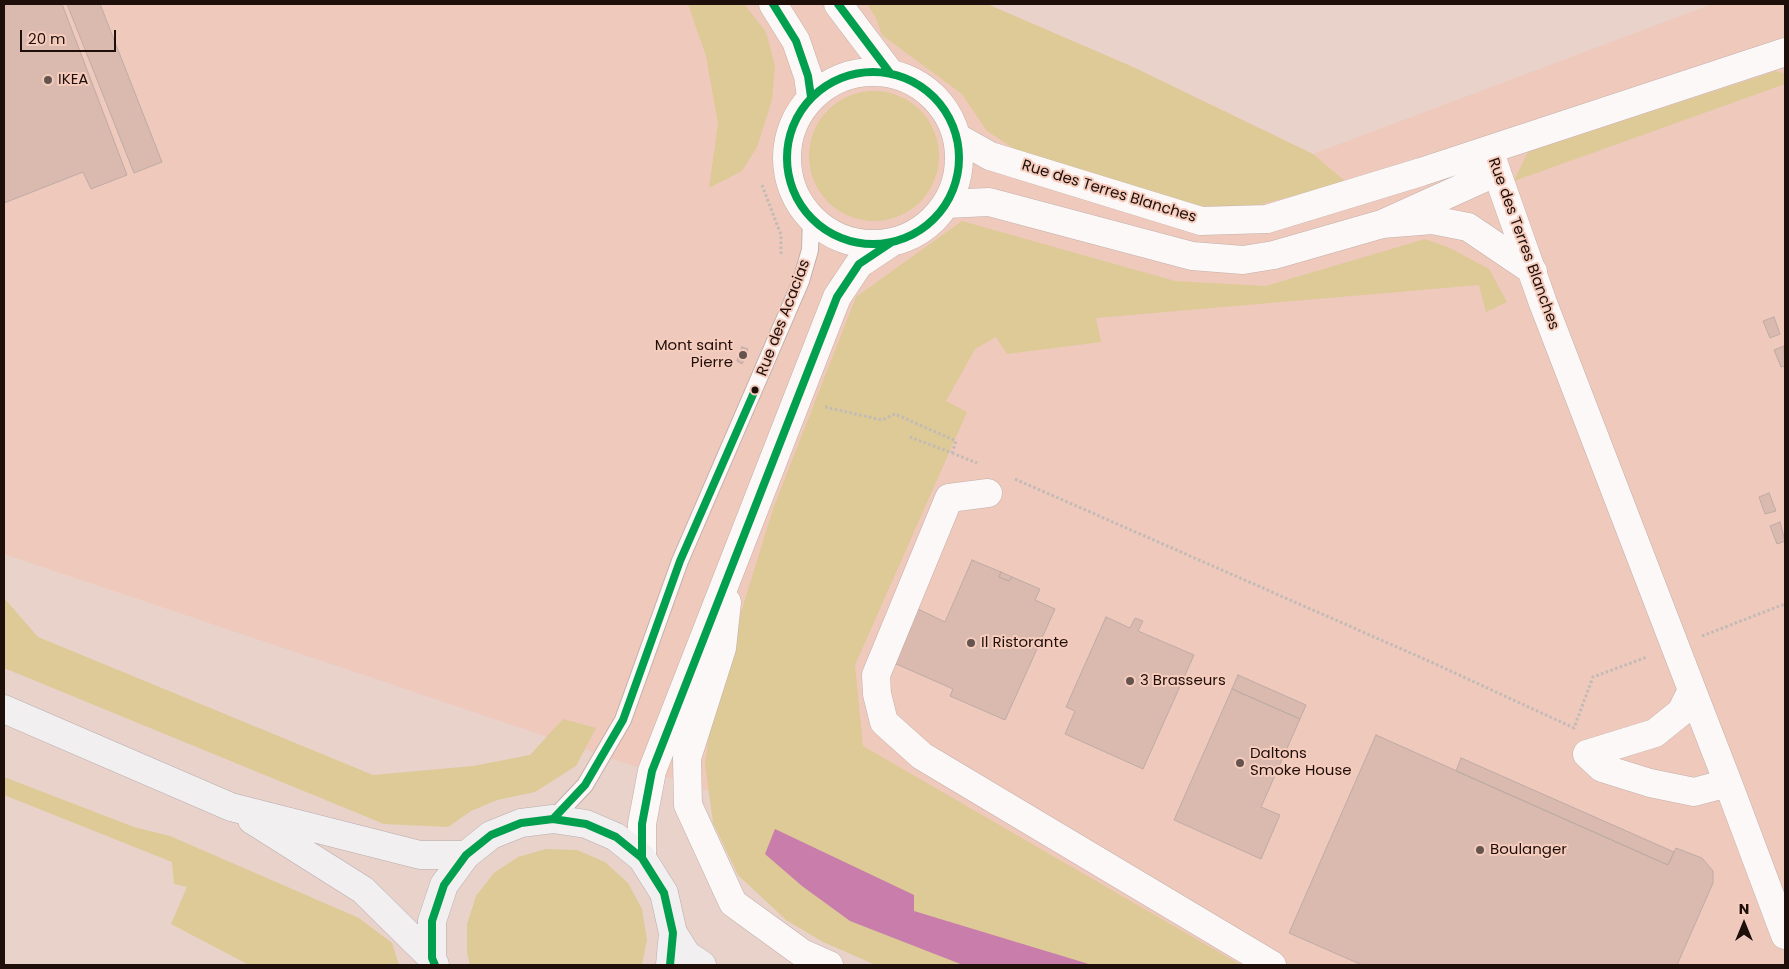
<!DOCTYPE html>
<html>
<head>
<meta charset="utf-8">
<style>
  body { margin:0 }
  #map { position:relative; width:1789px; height:969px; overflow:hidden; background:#e9d2ca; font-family:Poppins,sans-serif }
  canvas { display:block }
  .frame { position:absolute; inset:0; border:5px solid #1e0f0b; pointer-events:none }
  .north { position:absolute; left:1719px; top:899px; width:50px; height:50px; -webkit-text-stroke:4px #f6ccbd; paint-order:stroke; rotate:0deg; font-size:14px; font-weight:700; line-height:20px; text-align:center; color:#1e0f0b }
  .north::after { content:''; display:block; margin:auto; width:18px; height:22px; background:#1e0f0b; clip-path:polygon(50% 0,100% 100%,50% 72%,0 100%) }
  .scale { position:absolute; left:20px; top:30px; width:96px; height:22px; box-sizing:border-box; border:2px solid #1e0f0b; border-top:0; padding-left:6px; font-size:15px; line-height:18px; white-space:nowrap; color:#1e0f0b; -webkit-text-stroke:4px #f6ccbd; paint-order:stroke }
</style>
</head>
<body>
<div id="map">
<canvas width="1789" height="969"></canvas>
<div class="frame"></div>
<div class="north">N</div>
<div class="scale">20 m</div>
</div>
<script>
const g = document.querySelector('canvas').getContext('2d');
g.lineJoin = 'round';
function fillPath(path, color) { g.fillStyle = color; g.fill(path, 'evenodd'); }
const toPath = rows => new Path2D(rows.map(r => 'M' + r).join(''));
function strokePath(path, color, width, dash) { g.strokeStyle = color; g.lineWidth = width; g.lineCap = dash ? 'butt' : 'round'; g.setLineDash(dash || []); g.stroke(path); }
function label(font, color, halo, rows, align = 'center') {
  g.font = font + ' Poppins,sans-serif'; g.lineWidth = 4; g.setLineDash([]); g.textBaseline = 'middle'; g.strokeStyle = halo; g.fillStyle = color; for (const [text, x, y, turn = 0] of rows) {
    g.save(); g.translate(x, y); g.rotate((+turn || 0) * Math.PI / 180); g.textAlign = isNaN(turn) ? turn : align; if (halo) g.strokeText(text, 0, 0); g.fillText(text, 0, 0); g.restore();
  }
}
const built = toPath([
  [4,4,987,4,1133,67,1313,154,1712,4,1785,4,1785,965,1149,965,747,804,4,554]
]);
const green = toPath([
  [688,4,744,4,766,32,775,66,772,100,757,147,742,171,709,188,718,124,706,56],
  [867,4,987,4,1133,67,1313,154,1346,182,1258,205,1191,207,1018,151,987,131,962,94,882,35,876,18],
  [1776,71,1785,74,1785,84,1514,181,1528,152],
  '809 156a65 65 0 1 1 130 0a65 65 0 1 1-130 0Z',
  [962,221,1175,281,1266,286,1425,239,1450,248,1489,269,1507,302,1486,312,1479,285,1096,318,1101,342,1007,354,996,337,975,349,946,401,967,412,855,665,863,746,1241,965,876,965,823,942,786,920,738,875,713,823,705,764,714,700,773,509,856,297],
  [4,598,38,637,373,775,473,766,530,755,563,719,596,728,576,766,535,792,497,800,471,811,448,827,384,824,4,668],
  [4,777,134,827,170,836,359,918,392,943,399,965,249,965,171,924,187,887,174,884,172,862,4,795],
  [546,849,577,850,605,862,628,883,642,909,647,940,642,965,470,965,467,953,467,924,476,896,494,873,518,857]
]);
const water = toPath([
  [775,829,914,895,914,911,1092,965,963,965,850,921,802,886,765,854]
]);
const building = toPath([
  [4,4,62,4,127,175,91,189,83,172,4,203,4,4],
  [67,4,100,4,162,162,134,173,67,4],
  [1774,317,1780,334,1770,338,1763,321,1774,317],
  [1784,346,1785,366,1781,367,1774,350,1784,346],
  [742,347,748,349,742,364,737,361,742,347],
  [1769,493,1776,511,1765,514,1759,497,1769,493],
  [1780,522,1785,541,1777,544,1770,526,1780,522],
  [972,560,1001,572,999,577,1009,581,1012,577,1040,589,1035,600,1055,609,1005,720,950,696,953,689,894,663,918,609,945,622,972,560],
  [1001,572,1012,577,1009,581,999,577,1001,572],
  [1106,617,1130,628,1135,618,1143,621,1138,631,1194,655,1143,769,1065,734,1075,711,1066,707,1106,617],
  [1238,675,1306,705,1300,719,1232,689,1238,675],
  [1232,689,1300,719,1261,807,1280,815,1261,859,1174,820,1232,689],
  [1376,735,1668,865,1676,848,1702,858,1713,871,1713,883,1677,965,1362,965,1289,933,1376,735],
  [1461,758,1674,852,1668,865,1456,771,1461,758]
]);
const path = toPath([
  [762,185,781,235,781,256],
  [825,407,882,420,895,414,956,441,952,453,910,437],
  [952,453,977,463],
  [1015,479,1431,662,1574,728,1593,677,1647,657],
  [1702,636,1785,604]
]);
const service = toPath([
  [553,819,585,785,623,720,680,561,801,281,810,250,811,218]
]);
const minor = toPath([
  [773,4,796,41,808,76,811,97],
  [838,4,890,73],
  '787 158a86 86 0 1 1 172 0a86 86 0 1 1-172 0Z',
  [958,138,990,156,1201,221,1267,219,1421,172,1785,52],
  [1489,150,1543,303,1692,690,1681,712,1655,733,1587,754,1602,768,1650,783,1694,792,1728,783,1692,690],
  [1497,172,1382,224,1432,220,1468,227,1533,271],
  [946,204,989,202,1192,256,1243,260,1274,255,1382,224],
  [988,493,949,498,876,675,877,694,884,722,922,756,1272,965],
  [727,602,722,648,687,758,688,805,733,903,802,953,829,965],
  [1728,783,1785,935],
  [642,858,642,824,652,771,837,297,859,264,892,242]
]);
const primary = toPath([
  [4,709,231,807,420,855,466,855],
  [252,820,363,890,432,958],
  [673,933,687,955,702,965],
  [435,965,432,958,432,921,444,885,466,855,491,835,521,823,553,819,586,824,616,837,642,858,664,893,673,933,670,965]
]);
const bus1 = toPath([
  [773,4,796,41,808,76,811,97],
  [838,4,890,73],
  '787 158a86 86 0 1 1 172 0a86 86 0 1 1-172 0Z',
  [553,819,585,785,623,720,680,561,755,390],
  [642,858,642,824,652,771,837,297,859,264,892,242],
  [435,965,432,958,432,921,444,885,466,855,491,835,521,823,553,819,586,824,616,837,642,858,664,893,673,933,670,965]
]);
const markers = [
  [48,80,5,"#65534e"],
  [743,355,5,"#65534e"],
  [755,390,4.5,"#1e0f0b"],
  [971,643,5,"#65534e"],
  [1130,681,5,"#65534e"],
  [1240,763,5,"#65534e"],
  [1480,850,5,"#65534e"]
];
const poiNames = [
  ["IKEA",58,80],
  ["Mont saint",733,346,"right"],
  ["Pierre",733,363,"right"],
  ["Il Ristorante",981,643],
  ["3 Brasseurs",1140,681],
  ["Daltons",1250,754],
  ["Smoke House",1250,771],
  ["Boulanger",1490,850]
];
const streetNames = [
  ["Rue des Terres Blanches",1109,192,17],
  ["Rue des Terres Blanches",1523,244,70],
  ["Rue des Acacias",784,318,-69]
];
fillPath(built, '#efc9bc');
fillPath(green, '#ddca96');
fillPath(water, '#c87dab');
fillPath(building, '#dab9ae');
strokePath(building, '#beaca6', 1);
strokePath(service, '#c2b0aa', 18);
strokePath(minor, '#c2b0aa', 29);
strokePath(primary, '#b6acae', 29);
strokePath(path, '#c2bab7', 3, [2.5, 2.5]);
strokePath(service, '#fcf8f7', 16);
strokePath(minor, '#fcf8f7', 28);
strokePath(primary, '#f2eff1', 28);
strokePath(bus1, '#029f4f', 8);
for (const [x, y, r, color] of markers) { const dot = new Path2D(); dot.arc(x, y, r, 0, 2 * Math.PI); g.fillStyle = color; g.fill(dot); strokePath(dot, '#f6ccbd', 2); }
label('15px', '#1e0f0b', '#f6ccbd', poiNames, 'left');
label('15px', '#1e0f0b', '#f6ccbd', streetNames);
</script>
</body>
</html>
